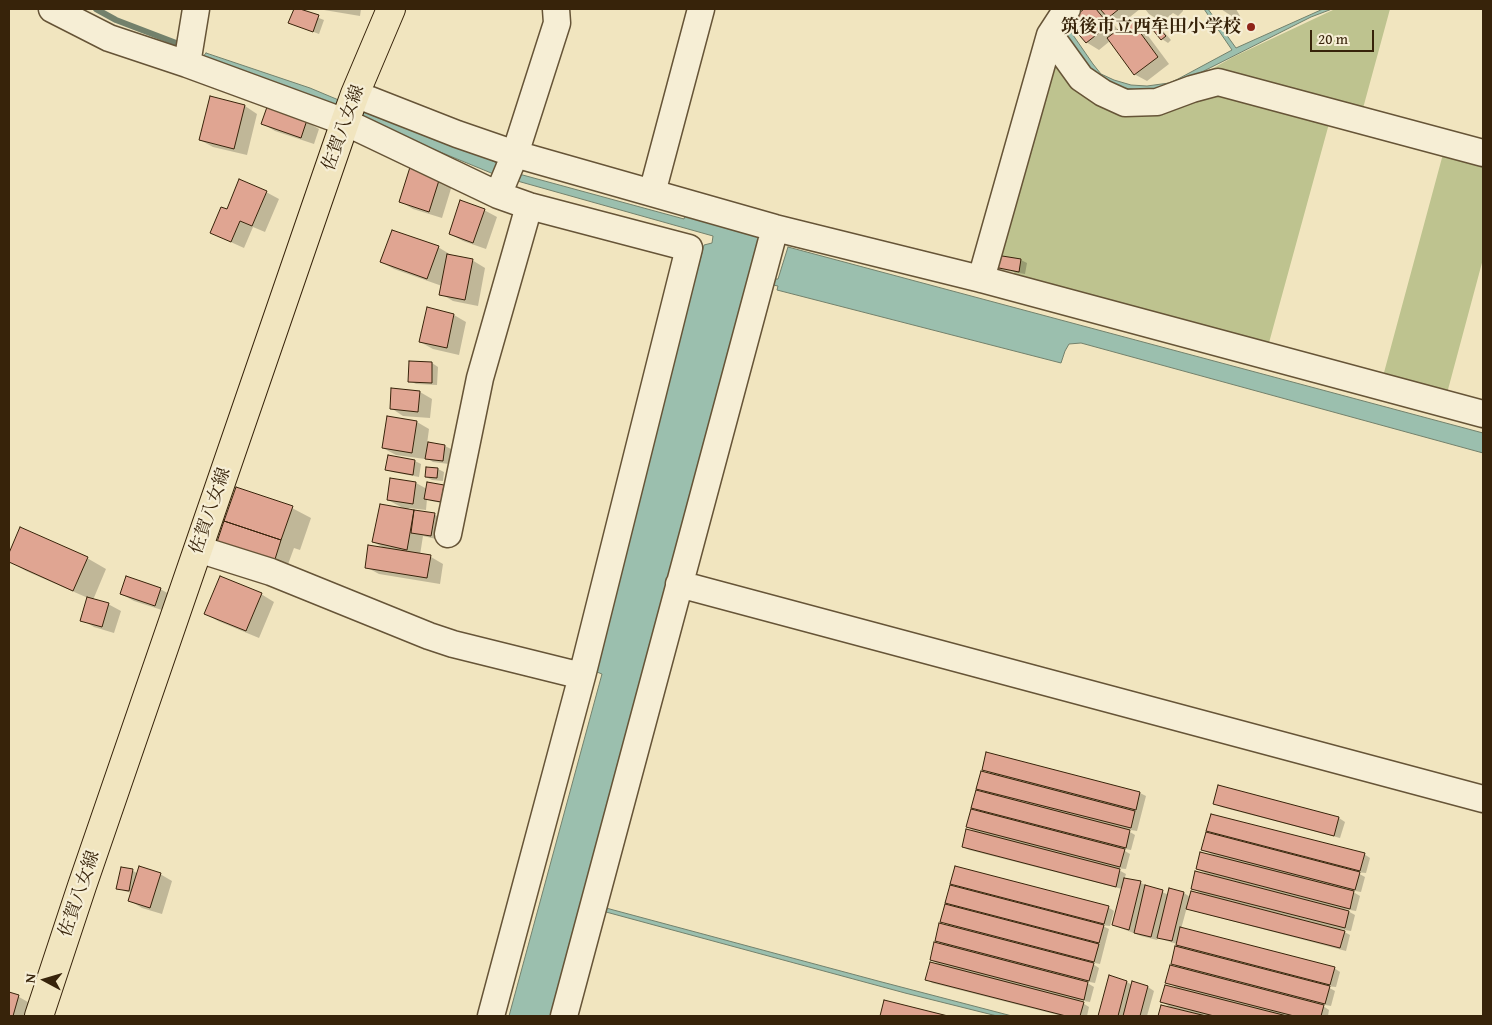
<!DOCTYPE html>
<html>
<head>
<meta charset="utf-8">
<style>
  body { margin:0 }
  #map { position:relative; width:1492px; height:1025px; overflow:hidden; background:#f1e5bf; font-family:"Gentium Book Plus",serif }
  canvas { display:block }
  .frame { position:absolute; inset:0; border:10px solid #37230a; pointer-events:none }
  .north { position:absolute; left:20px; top:955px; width:50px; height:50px; -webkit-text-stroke:4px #f6eed5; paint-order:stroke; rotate:276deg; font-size:14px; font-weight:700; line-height:20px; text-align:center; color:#37230a }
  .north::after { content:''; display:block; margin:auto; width:18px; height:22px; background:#37230a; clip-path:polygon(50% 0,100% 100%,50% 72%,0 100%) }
  .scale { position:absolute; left:1310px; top:30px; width:64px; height:22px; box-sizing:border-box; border:2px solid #37230a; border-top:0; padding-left:6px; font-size:15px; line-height:18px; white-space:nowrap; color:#37230a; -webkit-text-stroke:4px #f6eed5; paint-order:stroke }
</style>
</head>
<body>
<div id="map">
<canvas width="1492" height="1025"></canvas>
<div class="frame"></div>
<div class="north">N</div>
<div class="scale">20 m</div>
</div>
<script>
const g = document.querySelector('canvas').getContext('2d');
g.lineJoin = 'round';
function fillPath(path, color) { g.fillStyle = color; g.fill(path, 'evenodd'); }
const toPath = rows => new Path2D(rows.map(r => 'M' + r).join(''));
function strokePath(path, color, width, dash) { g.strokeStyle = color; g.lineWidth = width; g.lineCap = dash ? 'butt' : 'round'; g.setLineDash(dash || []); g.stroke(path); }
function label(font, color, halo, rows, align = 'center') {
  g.font = font + ' "Gentium Book Plus","Noto Serif JP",serif'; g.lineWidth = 4.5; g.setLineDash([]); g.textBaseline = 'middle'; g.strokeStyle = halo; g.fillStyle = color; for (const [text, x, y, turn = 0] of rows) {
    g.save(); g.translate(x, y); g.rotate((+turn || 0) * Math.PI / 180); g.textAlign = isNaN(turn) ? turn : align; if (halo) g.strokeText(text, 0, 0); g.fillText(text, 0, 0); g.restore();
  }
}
const green = toPath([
  [1335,9,1390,9,1362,112,1210,70,1233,57],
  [1058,60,1094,94,1215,88,1330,120,1267,350,1021,282,998,250,1048,62],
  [1443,154,1483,165,1483,259,1446,397,1382,380]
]);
const water = toPath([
  [1204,9,1208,9,1236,48,1323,9,1332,9,1311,17,1172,87,1145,91,1117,87,1097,75,1088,65,1060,27,1064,22,1093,64,1101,74,1114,80,1131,85,1147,86,1169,83,1178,79,1232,50,1204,9],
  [206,53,310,88,372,114,491,160,519,174,684,219,685,215,761,235,552,1016,509,1016,602,674,597,672,595,659,704,245,712,243,713,236,496,175,331,107,201,59,206,53],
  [788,247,1483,433,1483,453,1081,343,1069,344,1065,351,1061,363,777,290,778,286,773,285,774,279,778,279,788,247],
  [606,908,878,981,1012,1016,997,1016,905,993,606,912,606,908]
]);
const shadow = toPath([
  [295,9,324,20,319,34,290,23],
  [318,9,361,9,360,16],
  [1086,9,1099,9,1104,11,1102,9,1140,9,1121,24,1108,17,1119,31,1131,21,1143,29,1169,64,1147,81,1134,74,1110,41,1099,50,1086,42,1069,22],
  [1145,9,1183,9,1183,11,1178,16,1173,13,1162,22,1149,14],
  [1221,9,1236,9,1240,16,1236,19],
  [1158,28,1163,31,1171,40,1168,43,1162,39,1155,30],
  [245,106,257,114,247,155,213,147,200,140],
  [307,122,319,129,314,144,275,131,263,124],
  [412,166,453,182,442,218,413,209,401,202],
  [266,192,279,199,265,232,253,227,244,248,224,239,211,232,227,211],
  [484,210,497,217,486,249,463,241,450,234],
  [438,247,451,255,450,256,472,260,485,268,478,306,453,301,441,294,442,286,394,269,381,262],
  [1021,260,1027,263,1025,274,1001,270,995,267],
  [454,315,466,322,459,355,433,349,420,342],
  [410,362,432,363,438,367,437,385,416,384,410,381],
  [420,392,432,399,430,418,403,416,391,408],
  [417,422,429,429,427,444,445,446,451,449,449,464,433,462,425,457,425,459,396,455,383,448],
  [389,457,415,461,421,464,419,477,392,472,386,469],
  [438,469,444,472,443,481,432,480,426,477],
  [391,479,416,483,427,489,428,484,444,487,450,490,447,504,431,501,427,499,426,510,409,508,408,510,434,514,440,518,436,539,423,536,420,555,431,557,443,564,440,584,379,574,366,567,386,549,373,542,405,509,388,500],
  [292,508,311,518,300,550,294,548,283,578,228,557],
  [21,529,87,558,106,569,93,600,108,604,121,611,114,633,94,627,82,620,88,598,26,571,9,561,9,556],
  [160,589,173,596,168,612,134,601,121,594],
  [261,594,274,602,259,638,218,621,206,614],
  [987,754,1140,793,1146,796,1137,831,1125,829,1135,835,1131,850,1120,848,1130,854,1126,869,1115,868,1126,874,1124,880,1141,883,1169,895,1184,893,1190,897,1202,894,1192,888,1207,874,1197,869,1213,855,1202,849,1216,836,1208,831,1364,854,1370,858,1366,873,1356,872,1365,877,1361,892,1350,890,1360,896,1356,911,1344,909,1355,915,1351,931,1339,929,1350,935,1346,951,1194,911,1187,907,1181,929,1334,968,1340,972,1336,987,1326,986,1335,991,1331,1006,1320,1004,1329,1010,1328,1016,1159,1016,1162,1006,1172,1008,1162,1002,1177,988,1167,982,1181,969,1172,963,1177,944,1164,940,1158,937,1157,940,1141,936,1113,925,1122,889,969,850,963,847,978,833,967,827,982,813,973,807,988,794,978,788,992,774,983,769],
  [1219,787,1339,818,1345,822,1340,838,1221,807,1215,803],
  [132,870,138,874,160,874,172,881,162,914,142,908,130,901,132,893,124,891,118,888],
  [952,883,1108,907,1114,911,1110,926,1101,925,1109,929,1100,964,1090,962,1099,968,1095,983,1084,981,1094,987,1090,1002,1078,1000,1089,1007,1087,1016,1062,1016,932,983,927,979,942,966,931,960,946,946,936,940,951,927,942,921,955,907,947,902,960,888],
  [1109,977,1127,982,1132,985,1133,983,1148,987,1154,991,1147,1016,1099,1016],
  [9,994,19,997,44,1011,42,1016,9,1016],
  [885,1001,943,1016,881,1016]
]);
const stream = toPath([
  [96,9,116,20,184,46]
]);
const building = toPath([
  [294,9,300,9,319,15,313,32,288,23,294,9],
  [1084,9,1096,9,1109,25,1086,43,1068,22,1084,9],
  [1100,9,1119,9,1108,18,1100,9],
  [1131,20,1158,57,1134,75,1107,38,1131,20],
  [1157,26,1166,36,1161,40,1153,30,1157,26],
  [210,96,245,105,234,149,199,140,210,96],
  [267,107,307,120,301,138,261,124,267,107],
  [411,164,441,174,429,212,399,202,411,164],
  [239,179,267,191,252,226,240,221,231,242,210,233,221,207,227,209,239,179],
  [460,200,485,209,473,243,449,234,460,200],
  [392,230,439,246,427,279,380,262,392,230],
  [447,254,473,259,465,300,439,295,447,254],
  [996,255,1021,259,1019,272,994,267,996,255],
  [427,307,454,314,447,348,419,342,427,307],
  [409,361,432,362,432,383,408,382,409,361],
  [391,388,420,391,418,412,390,409,391,388],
  [387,416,417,421,412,453,382,448,387,416],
  [428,442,445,445,443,461,425,459,428,442],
  [388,455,415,460,413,475,385,470,388,455],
  [426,467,438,468,437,478,425,477,426,467],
  [390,478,416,482,413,504,387,500,390,478],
  [427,482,444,485,441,502,424,499,427,482],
  [236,487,293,506,281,540,224,521,236,487],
  [380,504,414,510,407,550,372,542,380,504],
  [414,510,435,513,431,536,411,533,414,510],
  [224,521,281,540,271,572,214,551,224,521],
  [20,527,88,557,73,591,9,562,9,553,20,527],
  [368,545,431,555,427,578,365,568,368,545],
  [126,576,161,588,155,606,120,594,126,576],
  [220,576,262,593,246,631,204,614,220,576],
  [87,597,109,603,102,627,80,621,87,597],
  [986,752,1140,792,1136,810,982,770,986,752],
  [981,771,1135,811,1131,828,976,789,981,771],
  [1218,785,1339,817,1334,836,1213,804,1218,785],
  [976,790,1130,830,1126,848,971,808,976,790],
  [971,809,1125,849,1120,867,966,827,971,809],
  [1211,814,1365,853,1360,871,1206,831,1211,814],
  [966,829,1120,869,1116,887,962,847,966,829],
  [1206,832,1360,872,1355,890,1201,850,1206,832],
  [1200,852,1354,891,1350,909,1196,869,1200,852],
  [139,866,161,873,150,908,128,901,139,866],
  [955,866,1109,906,1104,924,950,884,955,866],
  [121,867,133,869,129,891,116,889,121,867],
  [1195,871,1349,911,1345,928,1191,889,1195,871],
  [1124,878,1141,881,1129,930,1112,925,1124,878],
  [950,885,1104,925,1099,943,945,903,950,885],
  [1145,885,1163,890,1151,937,1134,933,1145,885],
  [1169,888,1184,892,1172,941,1157,938,1169,888],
  [1191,891,1345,931,1340,948,1186,909,1191,891],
  [945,904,1099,944,1094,962,940,922,945,904],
  [939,923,1094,963,1089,981,935,941,939,923],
  [1180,927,1335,967,1330,985,1176,945,1180,927],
  [934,942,1088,982,1084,1000,930,960,934,942],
  [1175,946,1330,986,1325,1004,1171,964,1175,946],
  [930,962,1084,1002,1080,1016,1066,1016,925,980,930,962],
  [1170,965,1324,1005,1321,1016,1294,1016,1165,983,1170,965],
  [1109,975,1127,981,1118,1016,1098,1016,1109,975],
  [1132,981,1148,986,1140,1016,1123,1016,1132,981],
  [1165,985,1287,1016,1214,1016,1160,1002,1165,985],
  [9,992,19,995,13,1016,9,1016,9,992],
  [884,1000,948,1016,880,1016,884,1000],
  [1161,1005,1206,1016,1158,1016,1161,1005]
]);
const minor = toPath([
  [52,9,109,38,187,64,345,122,498,195,529,206,689,248,582,676,491,1016],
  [1050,35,1081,78,1103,93,1125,103,1157,102,1192,89,1218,82,1483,153],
  [187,64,196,9],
  [355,94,457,134,515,154,775,228,981,279,1483,414],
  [652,193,701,9],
  [498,195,515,154,557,23,556,9],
  [981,279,1050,35,1067,9],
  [448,534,480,378,529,206],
  [198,549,271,572,429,636,453,644,582,676],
  [679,584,1483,799],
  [564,1016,775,228]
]);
const primary = toPath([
  [39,1016,82,886,345,122,355,94,391,9]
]);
const markers = [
  [1251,27,5,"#8f2418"]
];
const poiNames = [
  ["筑後市立西牟田小学校",1241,27]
];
const streetNames = [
  ["佐賀八女線",344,128,-70],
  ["佐賀八女線",211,511,-71],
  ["佐賀八女線",80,894,-71]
];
fillPath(green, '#bec38f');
fillPath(water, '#9bbfae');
strokePath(water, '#73816c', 1);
fillPath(shadow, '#0003');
strokePath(stream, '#73816c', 6);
fillPath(building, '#e0a592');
strokePath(building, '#37230a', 1);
strokePath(minor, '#665437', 29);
strokePath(primary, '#37230a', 30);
strokePath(minor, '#f6eed5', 26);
strokePath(primary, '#f1e5bf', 28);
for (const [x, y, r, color] of markers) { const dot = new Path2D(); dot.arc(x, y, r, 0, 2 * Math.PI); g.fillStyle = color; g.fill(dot); strokePath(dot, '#f6eed5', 2); }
label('bold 18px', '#37230a', '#f6eed5', poiNames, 'right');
label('18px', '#37230a', '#f6eed5', streetNames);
</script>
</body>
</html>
